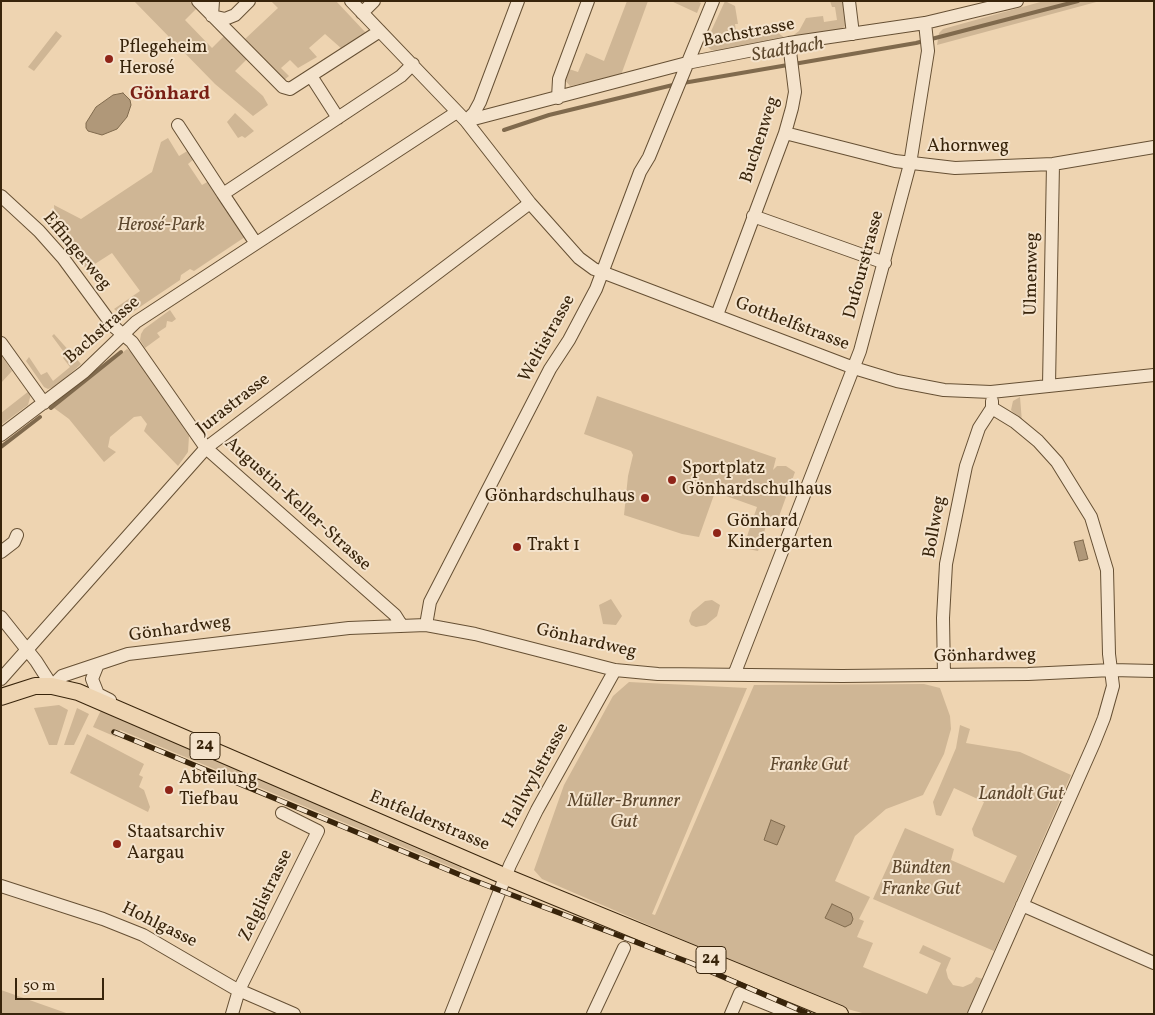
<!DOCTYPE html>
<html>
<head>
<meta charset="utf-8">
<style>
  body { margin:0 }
  #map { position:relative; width:1155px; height:1015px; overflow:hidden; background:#eed4b1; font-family:Vollkorn,serif }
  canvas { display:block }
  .frame { position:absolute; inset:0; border:2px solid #38240b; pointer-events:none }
  .scale { position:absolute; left:15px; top:978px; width:89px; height:22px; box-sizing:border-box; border:2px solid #38240b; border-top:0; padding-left:6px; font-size:15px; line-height:18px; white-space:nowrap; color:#38240b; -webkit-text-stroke:4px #f4e3cc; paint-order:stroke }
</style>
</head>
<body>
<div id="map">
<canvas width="1155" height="1015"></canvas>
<div class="frame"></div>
<div class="scale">50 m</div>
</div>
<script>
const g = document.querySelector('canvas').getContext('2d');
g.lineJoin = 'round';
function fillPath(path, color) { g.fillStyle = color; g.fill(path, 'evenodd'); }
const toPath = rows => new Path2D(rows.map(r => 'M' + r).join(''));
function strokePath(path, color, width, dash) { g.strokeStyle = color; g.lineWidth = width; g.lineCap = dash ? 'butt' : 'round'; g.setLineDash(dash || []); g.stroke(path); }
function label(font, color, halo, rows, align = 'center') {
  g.font = font + ' Vollkorn,serif'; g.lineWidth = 4; g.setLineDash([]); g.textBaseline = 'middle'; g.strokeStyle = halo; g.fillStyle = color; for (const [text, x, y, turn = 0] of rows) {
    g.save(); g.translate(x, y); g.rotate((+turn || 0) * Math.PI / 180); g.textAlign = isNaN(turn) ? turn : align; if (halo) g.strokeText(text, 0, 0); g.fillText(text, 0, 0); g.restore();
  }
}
const green = toPath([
  [134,1,189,1,197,8,185,20,212,48,224,36,247,59,235,71,263,96,268,105,253,116,215,84],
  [271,1,336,1,366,33,342,49,325,34,309,48,317,57,298,68,290,60,281,68,289,76,283,81,245,39,278,8],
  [627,1,648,1,621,75,570,86,564,79,566,72,569,69,578,72,586,53,604,61],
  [671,1,697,1,701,3,697,13],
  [725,1,735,6,738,24,735,24,737,38,760,34,759,28,770,27,785,38,717,51,711,50,707,46,707,40],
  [830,1,845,1,847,22,845,26,841,29,791,37,799,31,806,18,823,16,824,22,837,20,835,7,832,7],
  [1044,1,1100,1,937,45,939,33,943,29],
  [56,31,62,36,34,71,28,67],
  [235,113,254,131,245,138,242,136,238,138,227,122],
  [168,138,179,156,189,150,194,159,188,164,202,185,209,181,245,237,194,271,190,269,181,275,180,280,131,313,120,314,114,309,140,291,112,253,87,269,56,237,54,205,81,219,152,172,161,142],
  [170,310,176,319,172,322,167,321,166,327,157,333,160,337,145,348,140,340,141,334,144,329],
  [54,334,81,364,56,386,48,389,44,387,26,361,29,357,41,375,47,372,53,381,70,367,63,358,66,355,52,336],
  [127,349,133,353,189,436,188,452,178,466,144,431,147,424,141,416,134,417,110,437,108,447,116,452,104,462,69,419,54,408],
  [1,355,12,371,1,383],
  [29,391,31,394,28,405,1,425,1,413],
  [597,396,776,458,773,470,777,466,786,466,795,472,777,522,767,523,758,551,743,548,757,507,715,492,699,537,682,534,624,515,628,476,633,455,631,451,584,434],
  [1020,397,1022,422,1011,410,1013,401],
  [611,599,622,616,616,625,603,624,599,605],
  [712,600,720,605,717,616,706,625,696,627,691,625,689,621,692,612,705,601],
  [629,682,747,688,652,914,655,915,754,685,924,684,940,688,950,716,951,729,944,754,923,795,886,809,855,836,835,881,870,897,859,919,864,921,857,937,873,943,863,967,927,994,941,963,919,953,923,945,951,958,946,970,948,978,953,985,963,987,972,983,976,977,983,979,967,1014,866,1014,836,1006,542,879,534,870,564,785,613,696],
  [59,705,68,710,57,745,49,745,34,708],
  [77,708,89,714,74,745,64,745],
  [101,710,325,806,365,826,462,868,461,871,120,730,116,737,93,727],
  [960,725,970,729,966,743,1020,752,1071,775,994,951,873,899,905,828,954,849,951,860,1004,883,1017,856,974,836,972,829,984,802,954,788,941,816,936,815,933,802,956,748],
  [87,734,144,764,139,775,143,777,139,787,144,790,150,807,148,812,70,773],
  [1,990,69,1014,1,1014]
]);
const water = toPath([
  [123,93,130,100,131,105,127,117,117,129,102,135,88,131,86,128,86,123,96,107,113,95,123,93],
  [1083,540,1088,559,1079,561,1074,542,1083,540],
  [771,820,785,826,777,845,764,840,771,820],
  [832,904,851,913,853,919,851,924,845,927,825,918,832,904]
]);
const stream = toPath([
  [683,83,916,43,1078,1],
  [504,130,549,115,677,84],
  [51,408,121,352],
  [1,447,40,417]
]);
const minor = toPath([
  [198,1,283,87,290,89,380,31],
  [213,1,212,16,225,19,235,15,249,1],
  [351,1,466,121,530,203,579,258,594,269,854,368,897,381,944,390,991,392,1154,375],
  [849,1,853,34],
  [362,13,374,1],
  [311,76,338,118],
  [558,98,559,79,588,1],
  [466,121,687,63,789,43,925,23,1017,1],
  [466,121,474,113,480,102,518,1],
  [178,125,223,194],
  [785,133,895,161,955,168,1053,164,1154,147],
  [1,196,39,231,63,258,113,326,132,342,206,448,395,615,402,626],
  [753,216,885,263],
  [255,242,223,194,401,76,413,64],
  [717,315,785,133,792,108,795,92,789,43],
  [1,343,44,403],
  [1049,385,1053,164],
  [1,435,84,372,136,322,457,112],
  [1,552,14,542,17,535],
  [1,617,36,661,52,686,62,676,128,654,349,628,426,625,475,634,615,670,658,674,842,676,1028,674,1112,670,1154,671],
  [426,625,430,602,550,369,569,340,596,289,640,172,649,157,713,1],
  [98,664,92,679,98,694,110,700],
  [734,675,860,351,910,164,928,51,925,23],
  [944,675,943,618,946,564,966,466,979,428,992,408,992,401],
  [1,679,206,448,530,203],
  [1,886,103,919,143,935,234,988,294,1014],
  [1022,905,1154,963],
  [232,1014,239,990,318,831,282,813],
  [451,1014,510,865,537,810,615,670],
  [593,1014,624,948],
  [731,1014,740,993,792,1014],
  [974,1014,1094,743,1104,718,1113,686,1109,654,1107,570,1091,517,1057,462,1038,441,1015,422,992,408]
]);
const major = toPath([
  [1,697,35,686,52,686,78,692,504,876,840,1014]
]);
const rail = toPath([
  [114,732,470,879,691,963,809,1014]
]);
const markers = [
  [109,59,5,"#8f2418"],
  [672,480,5,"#8f2418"],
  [645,498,5,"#8f2418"],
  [717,533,5,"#8f2418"],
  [517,547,5,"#8f2418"],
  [169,790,5,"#8f2418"],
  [117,844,5,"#8f2418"]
];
const shields = [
  [205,746,30],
  [711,960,30]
];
const shieldNames = [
  ["24",205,746],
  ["24",711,960]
];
const streetNames = [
  ["Bachstrasse",749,34,-11],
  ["Buchenweg",761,140,-72],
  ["Ahornweg",968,148],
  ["Effingerweg",76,252,50],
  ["Dufourstrasse",865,265,-75],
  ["Ulmenweg",1033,274,-89],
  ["Gotthelfstrasse",792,325,21],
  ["Bachstrasse",103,331,-41],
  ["Weltistrasse",548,339,-61],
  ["Jurastrasse",234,405,-38],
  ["Augustin-Keller-Strasse",297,505,42],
  ["Bollweg",936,527,-80],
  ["Gönhardweg",180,630,-8],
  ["Gönhardweg",586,642,13],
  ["Gönhardweg",985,657,-1],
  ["Hallwylstrasse",537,776,-61],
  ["Entfelderstrasse",429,822,23],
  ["Zelglistrasse",267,896,-64],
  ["Hohlgasse",159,926,26]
];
const poiNames = [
  ["Pflegeheim",119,49],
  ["Herosé",119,70],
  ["Sportplatz",682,470],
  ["Gönhardschulhaus",682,491],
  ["Gönhardschulhaus",635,498,"right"],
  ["Gönhard",727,523],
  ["Kindergarten",727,544],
  ["Trakt 1",527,547],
  ["Abteilung",179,780],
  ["Tiefbau",179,801],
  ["Staatsarchiv",127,834],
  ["Aargau",127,855]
];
const parkNames = [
  ["Herosé-Park",161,227],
  ["Franke Gut",809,767],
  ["Landolt Gut",1021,796],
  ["Müller-Brunner",624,803],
  ["Gut",624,824],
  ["Bündten",921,870],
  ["Franke Gut",921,891]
];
const waterNames = [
  ["Stadtbach",788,51,-10]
];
const neighbourhoodNames = [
  ["Gönhard",170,96]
];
fillPath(green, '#cfb695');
fillPath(water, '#b09879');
strokePath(water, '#806a4d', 1);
strokePath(stream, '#806a4d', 4);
strokePath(minor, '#665034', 14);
strokePath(major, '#38240b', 18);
strokePath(minor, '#f4e3cc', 12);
strokePath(major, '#eed4b1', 16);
strokePath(rail, '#38240b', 5.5);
strokePath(rail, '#f4e3cc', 4, [11]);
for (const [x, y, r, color] of markers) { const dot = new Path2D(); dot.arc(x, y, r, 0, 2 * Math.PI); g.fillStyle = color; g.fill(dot); strokePath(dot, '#f4e3cc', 2); }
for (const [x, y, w] of shields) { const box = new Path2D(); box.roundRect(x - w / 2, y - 13.5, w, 27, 4); g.fillStyle = '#f4e3cc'; g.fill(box); strokePath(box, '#38240b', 1); }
label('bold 16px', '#38240b', null, shieldNames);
label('18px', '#38240b', '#f4e3cc', streetNames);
label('18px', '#38240b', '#f4e3cc', poiNames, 'left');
label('italic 18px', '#5e482e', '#f4e3cc', parkNames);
label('italic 19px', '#5c472c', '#f4e3cc', waterNames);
label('bold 19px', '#7a1f14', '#f4e3cc', neighbourhoodNames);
</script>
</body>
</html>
